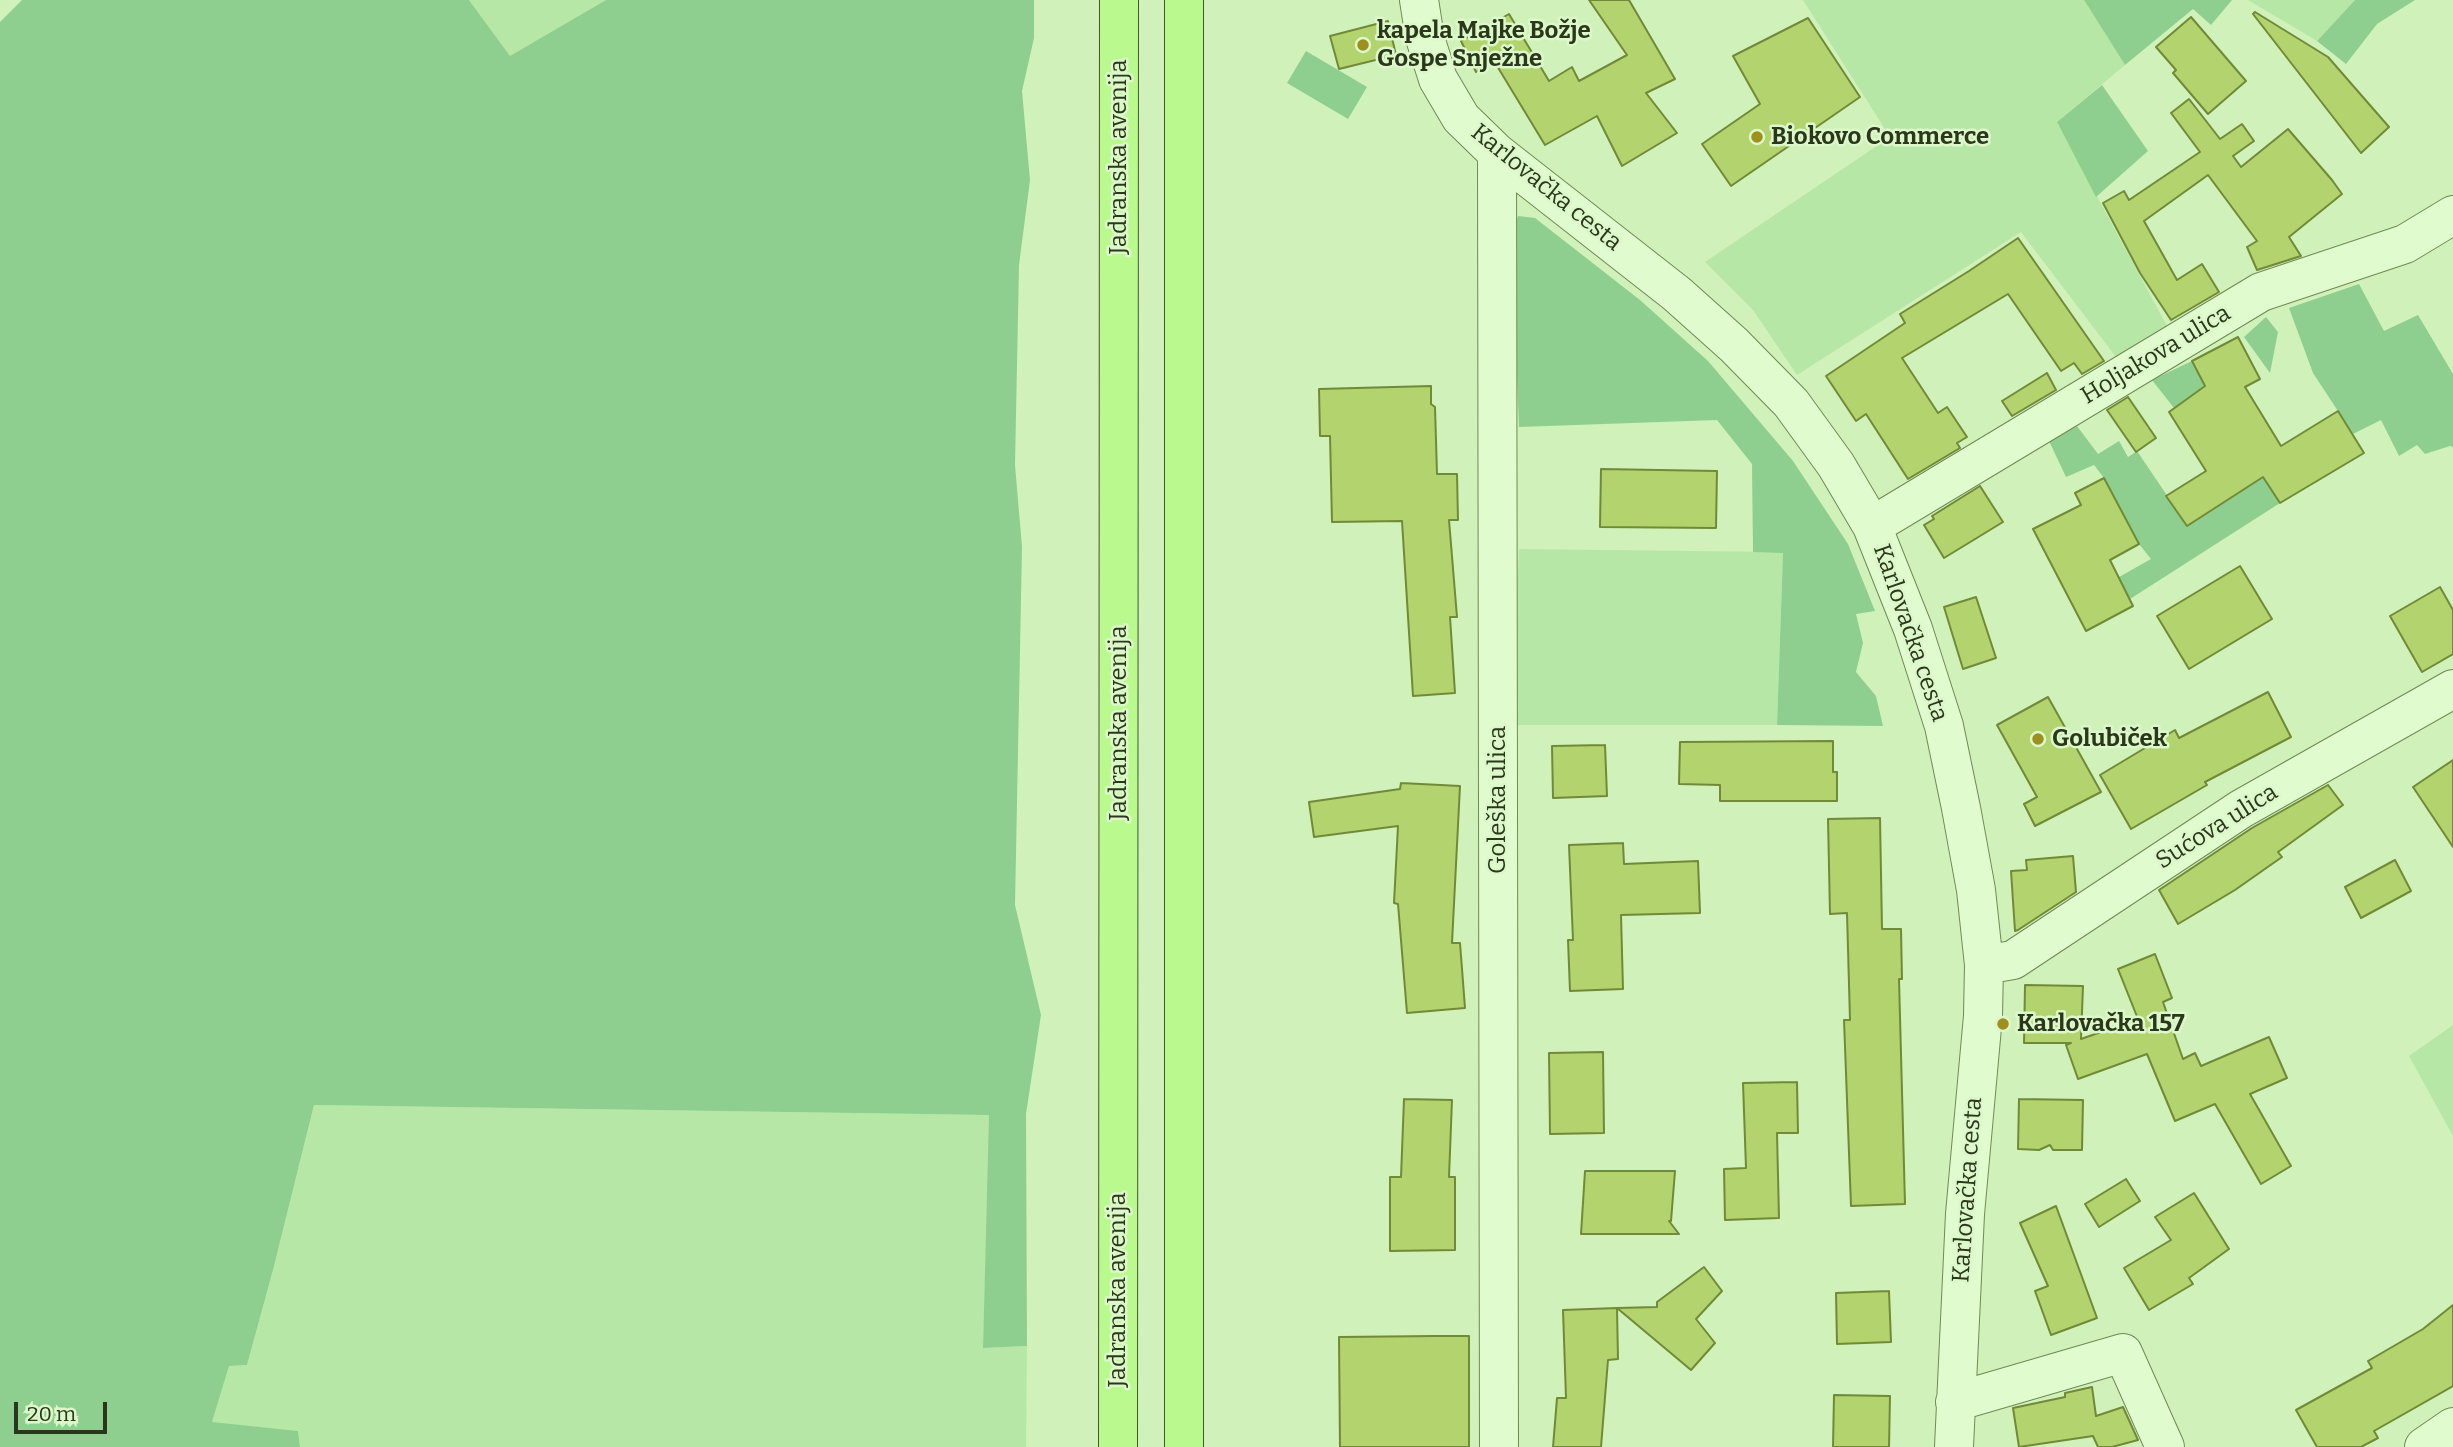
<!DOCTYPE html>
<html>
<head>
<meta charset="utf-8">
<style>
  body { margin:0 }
  #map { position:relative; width:2453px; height:1447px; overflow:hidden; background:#d0f1ba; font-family:Bitter,serif }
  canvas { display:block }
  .scale { position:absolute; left:14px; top:1402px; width:93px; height:32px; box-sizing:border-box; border:4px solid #2b371a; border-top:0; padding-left:9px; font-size:21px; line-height:24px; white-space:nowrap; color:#2b371a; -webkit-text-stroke:5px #dcf8ca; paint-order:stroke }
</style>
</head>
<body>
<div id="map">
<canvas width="2453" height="1447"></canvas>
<div class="scale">20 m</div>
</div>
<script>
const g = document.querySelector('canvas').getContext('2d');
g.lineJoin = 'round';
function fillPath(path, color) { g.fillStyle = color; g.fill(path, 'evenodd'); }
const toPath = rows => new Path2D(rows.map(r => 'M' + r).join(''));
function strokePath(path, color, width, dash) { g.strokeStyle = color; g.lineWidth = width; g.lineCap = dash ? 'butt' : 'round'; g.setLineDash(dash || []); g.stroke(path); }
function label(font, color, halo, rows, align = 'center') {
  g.font = font + ' Bitter,serif'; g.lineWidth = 5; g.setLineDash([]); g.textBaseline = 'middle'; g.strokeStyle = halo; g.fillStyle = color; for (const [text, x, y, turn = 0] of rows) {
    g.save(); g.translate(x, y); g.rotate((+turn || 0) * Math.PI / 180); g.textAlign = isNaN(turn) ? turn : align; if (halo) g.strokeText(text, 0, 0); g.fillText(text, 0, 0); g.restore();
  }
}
const farmland = toPath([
  [469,0,606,0,510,57],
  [1803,0,2084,0,2125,65,2057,122,2174,339,2119,361,2021,232,1797,375,1753,310,1705,262,1890,137],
  [2248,0,2355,0,2317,41],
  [1519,549,1783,552,1777,725,1512,725],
  [2453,1025,2453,1136,2409,1056],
  [314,1105,990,1115,983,1348,1027,1346,1026,1447,300,1447,298,1431,211,1423,229,1366,247,1365,273,1270]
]);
const green = toPath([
  [22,0,469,0,510,56,606,0,1034,0,1034,38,1022,91,1030,180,1019,265,1015,465,1022,547,1015,905,1041,1015,1026,1114,1027,1346,983,1348,989,1115,314,1105,273,1270,247,1365,229,1366,212,1422,298,1431,300,1447,0,1447,0,22],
  [2084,0,2232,0,2211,25,2193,9,2125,65],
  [2355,0,2415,0,2377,24,2346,64,2317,41],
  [1306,51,1367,87,1348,119,1287,83],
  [2102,85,2148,151,2096,197,2057,122],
  [1518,216,1535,218,1640,300,1708,361,1793,461,1848,544,1875,611,1856,614,1863,643,1856,672,1876,696,1883,726,1777,725,1783,553,1753,552,1752,464,1717,420,1519,427,1511,236],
  [2359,284,2384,331,2418,315,2453,374,2453,447,2450,446,2425,454,2417,445,2399,456,2381,420,2353,434,2313,373,2289,308],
  [2266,317,2278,332,2270,373,2244,337],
  [2192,361,2205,385,2174,408,2152,380],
  [2077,426,2098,454,2119,441,2128,457,2137,451,2187,525,2253,462,2280,503,2130,599,2119,577,2151,559,2139,544,2104,478,2094,465,2066,477,2049,441]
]);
const building = toPath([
  [1589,0,1629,0,1675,79,1646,93,1677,133,1622,166,1597,116,1545,145,1494,61,1476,72,1461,41,1509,14,1549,81,1572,67,1579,81,1627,55,1589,0],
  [2255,12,2328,57,2389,127,2361,153,2253,14,2255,12],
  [2191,17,2246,81,2208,114,2173,73,2176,70,2156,47,2191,17],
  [1808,18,1860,97,1731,186,1702,144,1760,104,1733,56,1808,18],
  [1388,21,1396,55,1339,69,1330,36,1388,21],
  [2189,99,2220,139,2242,124,2254,141,2233,156,2241,167,2288,129,2332,180,2342,194,2289,237,2301,256,2257,270,2247,247,2257,241,2208,175,2144,221,2177,280,2202,264,2219,292,2171,320,2140,273,2103,203,2124,191,2129,200,2200,152,2171,113,2189,99],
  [2018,238,2104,361,2082,374,2074,363,2061,371,2008,294,1902,358,1938,413,1947,407,1967,437,1957,443,1960,448,1908,479,1866,414,1856,421,1826,376,1905,323,1900,314,1969,271,2018,238],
  [2238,337,2260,379,2245,387,2281,446,2338,411,2364,453,2280,503,2263,477,2187,526,2166,496,2206,471,2169,412,2205,386,2192,361,2238,337],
  [2047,373,2056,390,2012,416,2002,401,2047,373],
  [1431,386,1431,404,1435,407,1437,474,1457,474,1458,520,1449,520,1457,617,1450,617,1455,693,1413,696,1402,521,1332,522,1330,436,1320,436,1319,389,1431,386],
  [2128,397,2156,438,2136,452,2107,410,2128,397],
  [1601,469,1717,471,1716,528,1600,527,1601,469],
  [2104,478,2139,544,2110,560,2133,606,2086,631,2033,529,2081,505,2075,493,2104,478],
  [1980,486,2003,522,1944,558,1924,525,1934,519,1932,516,1980,486],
  [2240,566,2272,619,2189,669,2157,616,2240,566],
  [2440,587,2453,610,2453,654,2422,672,2390,616,2440,587],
  [1976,597,1996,658,1963,669,1944,607,1976,597],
  [2268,692,2291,737,2205,782,2207,785,2131,829,2100,775,2175,730,2179,738,2268,692],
  [2048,697,2101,792,2035,826,2024,804,2037,797,1997,725,2048,697],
  [1833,741,1833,772,1837,772,1837,801,1720,801,1720,785,1679,784,1680,742,1833,741],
  [1605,745,1607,796,1553,798,1552,746,1605,745],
  [2453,760,2453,847,2413,787,2453,760],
  [1401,783,1460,786,1452,943,1460,943,1465,1008,1407,1013,1398,904,1394,903,1398,826,1314,837,1309,802,1400,789,1401,783],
  [2328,785,2343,805,2278,852,2282,857,2235,890,2178,924,2159,890,2252,828,2328,785],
  [1880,818,1882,929,1901,929,1902,979,1899,979,1905,1204,1851,1206,1844,1020,1850,1020,1847,913,1830,914,1828,819,1880,818],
  [1623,843,1624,864,1698,861,1700,913,1621,915,1623,989,1570,991,1568,940,1573,940,1569,845,1623,843],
  [2073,856,2076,892,2018,930,2015,931,2011,871,2027,870,2026,860,2073,856],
  [2395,860,2411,891,2361,918,2345,887,2395,860],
  [2155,954,2172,998,2163,1002,2183,1059,2195,1053,2201,1066,2269,1037,2287,1078,2250,1094,2291,1166,2261,1184,2215,1104,2175,1121,2147,1054,2078,1079,2066,1045,2071,1043,2024,1043,2025,985,2083,986,2081,1039,2138,1019,2118,969,2155,954],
  [1603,1052,1604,1133,1550,1134,1549,1053,1603,1052],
  [1797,1082,1798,1133,1777,1133,1779,1218,1725,1220,1724,1169,1746,1168,1743,1083,1797,1082],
  [1404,1099,1452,1100,1449,1177,1455,1177,1455,1250,1390,1251,1390,1177,1401,1177,1404,1099],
  [2019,1099,2083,1100,2082,1150,2053,1150,2050,1145,2039,1150,2018,1149,2019,1099],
  [1585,1171,1675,1171,1671,1221,1669,1221,1679,1234,1581,1234,1585,1171],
  [2126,1179,2140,1201,2099,1227,2085,1204,2126,1179],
  [2194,1193,2229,1249,2189,1278,2193,1284,2149,1310,2124,1268,2171,1240,2155,1217,2194,1193],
  [2056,1206,2097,1318,2051,1335,2035,1291,2048,1286,2020,1223,2056,1206],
  [1704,1267,1722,1291,1696,1319,1715,1343,1691,1370,1617,1308,1657,1307,1657,1302,1704,1267],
  [1889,1291,1891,1342,1837,1344,1836,1293,1889,1291],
  [2453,1305,2453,1386,2374,1431,2378,1438,2361,1447,2317,1447,2296,1410,2372,1368,2368,1361,2423,1329,2453,1305],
  [1617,1308,1618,1359,1608,1360,1601,1447,1553,1447,1557,1398,1566,1398,1563,1310,1617,1308],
  [1435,1336,1469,1336,1469,1447,1340,1447,1339,1337,1435,1336],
  [2092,1387,2096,1416,2123,1407,2138,1440,2112,1447,2098,1447,2093,1436,2019,1447,2013,1408,2065,1397,2065,1393,2092,1387],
  [1834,1395,1890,1396,1889,1447,1833,1447,1834,1395]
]);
const minor = toPath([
  [1419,0,1425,38,1438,79,1461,118,1497,153,1677,294,1734,345,1791,403,1836,465,1872,526,1913,629,1944,726,1961,808,1976,890,1984,965,1983,1016,1965,1214,1954,1447],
  [1497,153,1499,1447],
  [1872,526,2261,292,2405,244,2453,215],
  [1984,965,2013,960,2241,809,2453,689],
  [1955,1402,2123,1353,2165,1447],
  [2424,1447,2453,1427]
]);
const major = toPath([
  [1118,1447,1119,0],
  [1184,1447,1184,0]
]);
const markers = [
  [1363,45,7,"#9d901f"],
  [1757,137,7,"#9d901f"],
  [2038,739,7,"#9d901f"],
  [2003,1024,7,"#9d901f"]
];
const poiNames = [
  ["kapela Majke Božje",1377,31],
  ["Gospe Snježne",1377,59],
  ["Biokovo Commerce",1771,137],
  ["Golubiček",2052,739],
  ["Karlovačka 157",2017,1024]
];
const streetNames = [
  ["Jadranska avenija",1119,157,-90],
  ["Karlovačka cesta",1546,188,39],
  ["Holjakova ulica",2156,355,-31],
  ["Karlovačka cesta",1910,633,71],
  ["Jadranska avenija",1119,723,-90],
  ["Goleška ulica",1498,800,-90],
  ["Sućova ulica",2217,827,-32],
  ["Karlovačka cesta",1968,1190,-86],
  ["Jadranska avenija",1118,1290,-90]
];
fillPath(farmland, '#b7e7a7');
fillPath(green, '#8ecf8f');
fillPath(building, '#b2d36d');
strokePath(building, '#718a37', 2);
strokePath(minor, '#718953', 40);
strokePath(major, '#455628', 40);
strokePath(minor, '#e0fcce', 38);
strokePath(major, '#b9f98d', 38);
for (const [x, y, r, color] of markers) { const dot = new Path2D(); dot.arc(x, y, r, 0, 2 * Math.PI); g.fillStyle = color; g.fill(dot); strokePath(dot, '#dcf8ca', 2.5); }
label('bold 24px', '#2b371a', '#dcf8ca', poiNames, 'left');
label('24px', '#2b371a', '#dcf8ca', streetNames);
</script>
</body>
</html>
